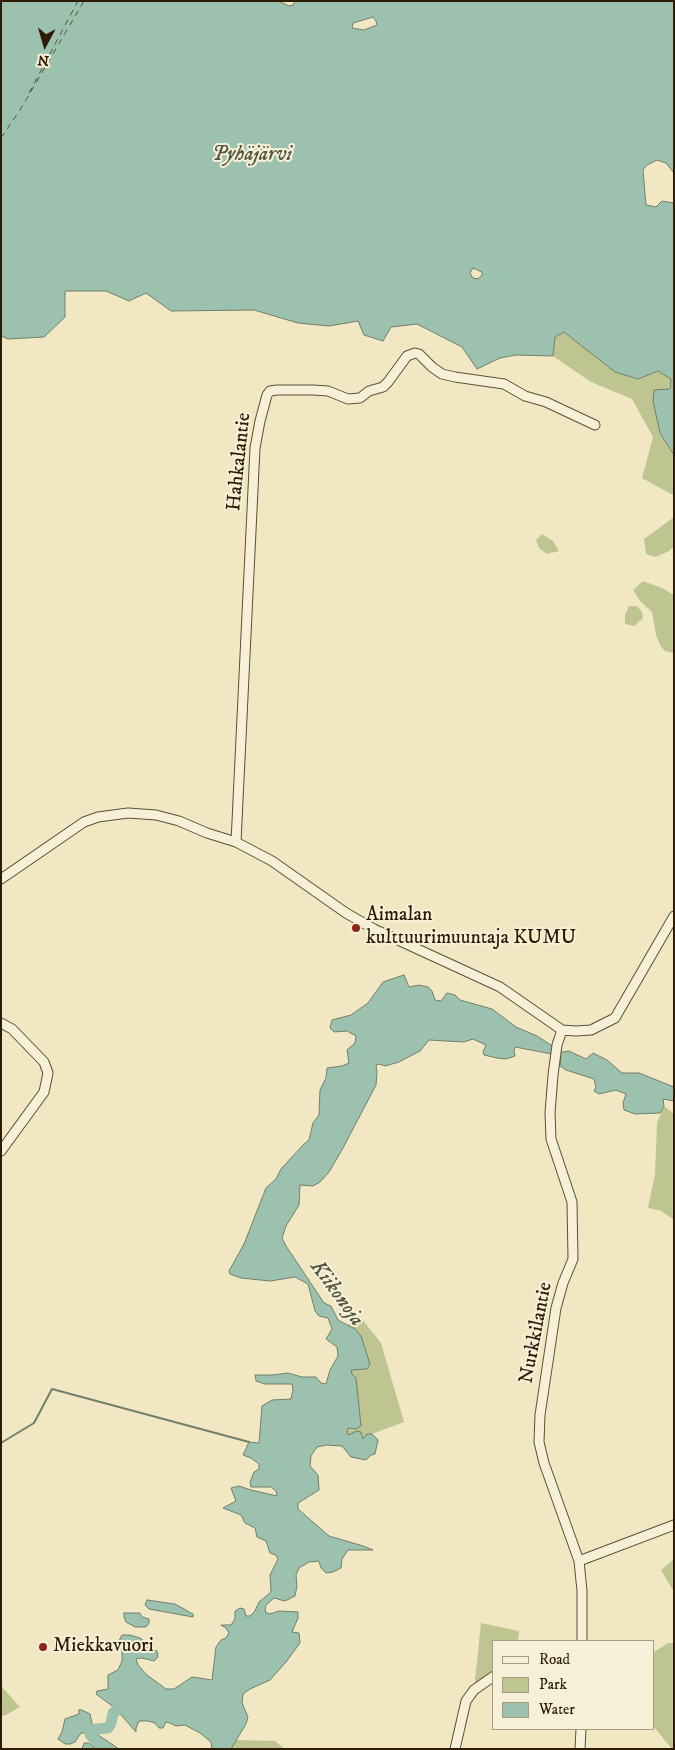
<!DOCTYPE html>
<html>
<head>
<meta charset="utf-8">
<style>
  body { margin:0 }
  #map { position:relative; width:675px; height:1750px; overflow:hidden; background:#f1e8c3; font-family:"IM FELL DW Pica",serif }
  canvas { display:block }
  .frame { position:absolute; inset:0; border:2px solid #2d1b03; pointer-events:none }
  .legend { position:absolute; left:492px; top:1640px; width:162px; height:90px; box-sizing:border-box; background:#f6f0d8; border:1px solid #a69b83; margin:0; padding:6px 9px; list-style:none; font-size:15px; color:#2d1b03 }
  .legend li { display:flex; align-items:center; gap:10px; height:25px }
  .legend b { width:25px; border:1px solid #a69b83 }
  .north { position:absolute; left:20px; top:20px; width:50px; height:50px; -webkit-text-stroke:4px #f6f0d8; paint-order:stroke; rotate:186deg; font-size:14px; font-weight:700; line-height:20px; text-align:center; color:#2d1b03 }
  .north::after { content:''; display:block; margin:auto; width:18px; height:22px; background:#2d1b03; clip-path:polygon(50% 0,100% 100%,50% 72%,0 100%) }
</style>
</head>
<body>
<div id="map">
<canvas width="675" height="1750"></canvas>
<div class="frame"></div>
<ul class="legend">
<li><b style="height:6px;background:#f6f0d8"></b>Road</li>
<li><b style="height:14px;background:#bec591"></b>Park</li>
<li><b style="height:14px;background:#9cc1ae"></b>Water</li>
</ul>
<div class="north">N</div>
</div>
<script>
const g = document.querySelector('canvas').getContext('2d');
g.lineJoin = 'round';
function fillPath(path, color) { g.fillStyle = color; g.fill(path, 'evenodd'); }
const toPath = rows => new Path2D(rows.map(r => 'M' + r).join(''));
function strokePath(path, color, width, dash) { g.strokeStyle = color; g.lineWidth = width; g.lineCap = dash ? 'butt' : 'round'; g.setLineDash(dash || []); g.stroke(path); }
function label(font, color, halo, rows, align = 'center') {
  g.font = font + ' "IM FELL DW Pica",serif'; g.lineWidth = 4; g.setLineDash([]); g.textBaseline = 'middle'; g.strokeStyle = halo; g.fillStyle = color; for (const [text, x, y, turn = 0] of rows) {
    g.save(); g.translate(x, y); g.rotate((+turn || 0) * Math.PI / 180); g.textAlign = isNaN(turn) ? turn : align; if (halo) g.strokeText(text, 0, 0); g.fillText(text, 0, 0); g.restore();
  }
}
const green = toPath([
  [564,332,615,372,638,379,658,371,671,379,660,433,674,455,674,494,671,494,642,478,653,437,632,399,591,382,553,356,555,337],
  [674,517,674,546,669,551,656,557,646,554,644,539],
  [542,534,553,541,559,551,547,554,539,548,536,540],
  [643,581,662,588,674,595,674,653,665,651,661,647,656,635,652,612,640,601,633,590],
  [629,606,637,606,642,612,643,618,634,626,625,624,625,615],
  [664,1106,674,1114,674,1220,661,1211,648,1208,655,1174,657,1123],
  [362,1319,381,1343,404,1422,372,1434,367,1434,363,1439,348,1435,347,1432,348,1428,351,1370,367,1369,355,1329,347,1325],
  [674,1559,674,1592,661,1570],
  [481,1623,519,1631,518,1641,494,1641,494,1676,474,1690],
  [668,1643,674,1643,674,1749,672,1749,654,1727,654,1652],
  [1,1686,20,1707,4,1716,1,1714],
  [236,1740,275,1741,285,1749,231,1749]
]);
const water = toPath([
  [1,1,279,1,289,6,293,5,295,1,674,1,674,173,666,163,657,160,647,165,643,170,646,205,656,207,662,201,674,203,674,455,660,433,653,401,654,390,670,389,671,379,658,371,638,379,615,372,564,332,555,337,553,356,516,355,500,358,477,369,462,347,417,324,391,327,383,341,364,335,358,321,329,326,298,323,254,310,171,311,146,293,129,301,106,291,65,291,65,317,44,337,8,339,1,336,1,1],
  [373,17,376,21,377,25,364,30,352,28,353,23,373,17],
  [473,268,482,272,482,275,478,279,473,278,470,273,473,268],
  [404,975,409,987,419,985,428,987,432,991,435,1000,441,1001,447,993,455,995,460,1000,492,1009,516,1027,537,1036,557,1049,563,1052,569,1051,586,1059,593,1053,607,1060,622,1073,639,1073,674,1087,674,1101,663,1099,664,1106,660,1113,635,1114,624,1110,623,1103,626,1094,616,1090,599,1094,594,1091,596,1087,594,1079,566,1070,560,1066,561,1058,552,1054,515,1047,514,1051,515,1056,506,1059,497,1058,484,1055,483,1052,486,1045,473,1039,464,1042,429,1040,420,1051,399,1062,385,1066,379,1064,376,1065,377,1072,376,1085,343,1148,329,1172,320,1182,313,1186,300,1185,299,1205,286,1226,282,1238,286,1246,324,1303,331,1306,338,1320,355,1329,361,1336,370,1364,367,1369,351,1370,352,1374,356,1378,361,1426,356,1429,348,1428,347,1432,348,1435,357,1431,361,1432,363,1439,367,1434,372,1434,378,1440,375,1454,371,1455,366,1460,351,1457,342,1446,327,1445,317,1447,311,1456,310,1466,318,1475,319,1490,298,1503,298,1509,329,1536,363,1546,373,1550,348,1550,342,1559,341,1568,333,1572,326,1573,321,1568,319,1561,309,1562,299,1568,296,1575,297,1586,295,1596,285,1601,274,1598,266,1605,265,1612,270,1614,279,1611,298,1612,298,1618,292,1632,299,1633,300,1643,286,1662,270,1680,250,1689,243,1694,242,1703,248,1717,246,1724,231,1749,212,1749,211,1742,200,1733,185,1725,176,1726,170,1723,166,1722,163,1728,159,1728,155,1723,148,1721,139,1721,136,1728,136,1732,115,1708,96,1694,97,1691,108,1689,108,1675,118,1670,122,1661,122,1650,119,1641,122,1635,130,1635,140,1638,143,1640,145,1647,157,1651,158,1657,154,1661,142,1658,136,1659,138,1665,147,1675,166,1689,174,1689,192,1677,212,1680,216,1647,221,1640,226,1638,229,1633,226,1628,221,1625,231,1625,235,1619,235,1611,240,1608,244,1609,246,1616,250,1616,255,1611,259,1602,271,1592,270,1575,278,1559,276,1555,270,1553,266,1541,257,1537,255,1528,245,1523,241,1515,223,1508,236,1501,231,1488,239,1486,251,1490,277,1496,276,1491,271,1487,251,1487,250,1482,254,1472,259,1469,259,1464,251,1458,243,1455,249,1442,259,1443,262,1406,272,1400,291,1399,293,1390,292,1384,265,1384,256,1381,255,1375,272,1375,288,1373,302,1377,316,1377,321,1383,326,1384,330,1370,338,1356,337,1347,326,1339,332,1329,328,1318,319,1316,315,1311,308,1284,295,1277,270,1281,241,1278,230,1274,229,1271,244,1244,266,1188,276,1179,281,1169,303,1145,309,1140,313,1123,319,1115,320,1090,326,1078,327,1068,342,1066,349,1063,347,1050,355,1043,356,1036,347,1031,334,1032,330,1028,332,1020,351,1015,368,1003,383,982,404,975],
  [147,1600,175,1604,191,1613,193,1614,193,1617,149,1609,145,1605,147,1600],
  [124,1613,140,1613,142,1617,149,1619,149,1623,146,1627,135,1627,126,1622,124,1617,124,1613],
  [79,1710,82,1710,90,1714,94,1732,119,1749,82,1749,84,1743,89,1743,94,1747,96,1746,86,1733,81,1733,75,1742,70,1744,65,1744,58,1739,62,1732,65,1719,79,1714,79,1710]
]);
const stream = toPath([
  [1,1443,34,1423,52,1389,249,1442]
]);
const river = toPath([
  [100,1749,101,1745,90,1735,90,1731,95,1729,108,1728,111,1723,113,1713,117,1710,130,1706]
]);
const ferry = toPath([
  [29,93,78,1],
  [1,138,20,110,84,1]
]);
const minor = toPath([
  [236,842,255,448,260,421,267,395,270,391,277,390,313,390,328,391,348,399,360,398,369,391,383,387,388,382,407,356,415,353,419,354,432,367,442,374,455,377,504,384,525,396,546,402,595,425],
  [1,879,84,822,98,817,128,813,156,815,179,821,207,833,236,842,272,861,346,913,374,929,500,987,562,1030],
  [1,1023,12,1029,44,1062,48,1073,44,1092,1,1151],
  [562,1030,557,1045,553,1075,550,1113,551,1139,572,1202,573,1259,563,1283,556,1308,540,1415,539,1442,544,1463,579,1561,582,1591,582,1641],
  [562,1030,576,1031,591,1030,615,1018,674,916],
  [579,1561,674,1525],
  [455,1749,466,1701,474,1690,494,1676],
  [580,1749,581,1729]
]);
const markers = [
  [356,928,5,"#8f2418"],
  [43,1647,5,"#8f2418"]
];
const streetNames = [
  ["Hahkalantie",240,462,-84],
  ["Nurkkilantie",537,1333,-79]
];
const poiNames = [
  ["Aimalan",366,916],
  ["kulttuurimuuntaja KUMU",366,939],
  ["Miekkavuori",53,1647]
];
const waterNames = [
  ["Pyhäjärvi",252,156],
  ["Kiikonoja",336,1294,54]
];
fillPath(green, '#bec591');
fillPath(water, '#9cc1ae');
strokePath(water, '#707f6a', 1);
strokePath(stream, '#707f6a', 2);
strokePath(river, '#9cc1ae', 11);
strokePath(ferry, '#54553f', 1, [6, 5]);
strokePath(minor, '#5e4e33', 11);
strokePath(minor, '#f6f0d8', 9);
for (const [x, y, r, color] of markers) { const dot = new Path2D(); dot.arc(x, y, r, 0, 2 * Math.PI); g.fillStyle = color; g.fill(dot); strokePath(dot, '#f6f0d8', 2); }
label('20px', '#2d1b03', '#f6f0d8', streetNames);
label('20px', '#2d1b03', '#f6f0d8', poiNames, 'left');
label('italic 21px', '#54553f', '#f6f0d8', waterNames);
</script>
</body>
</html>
